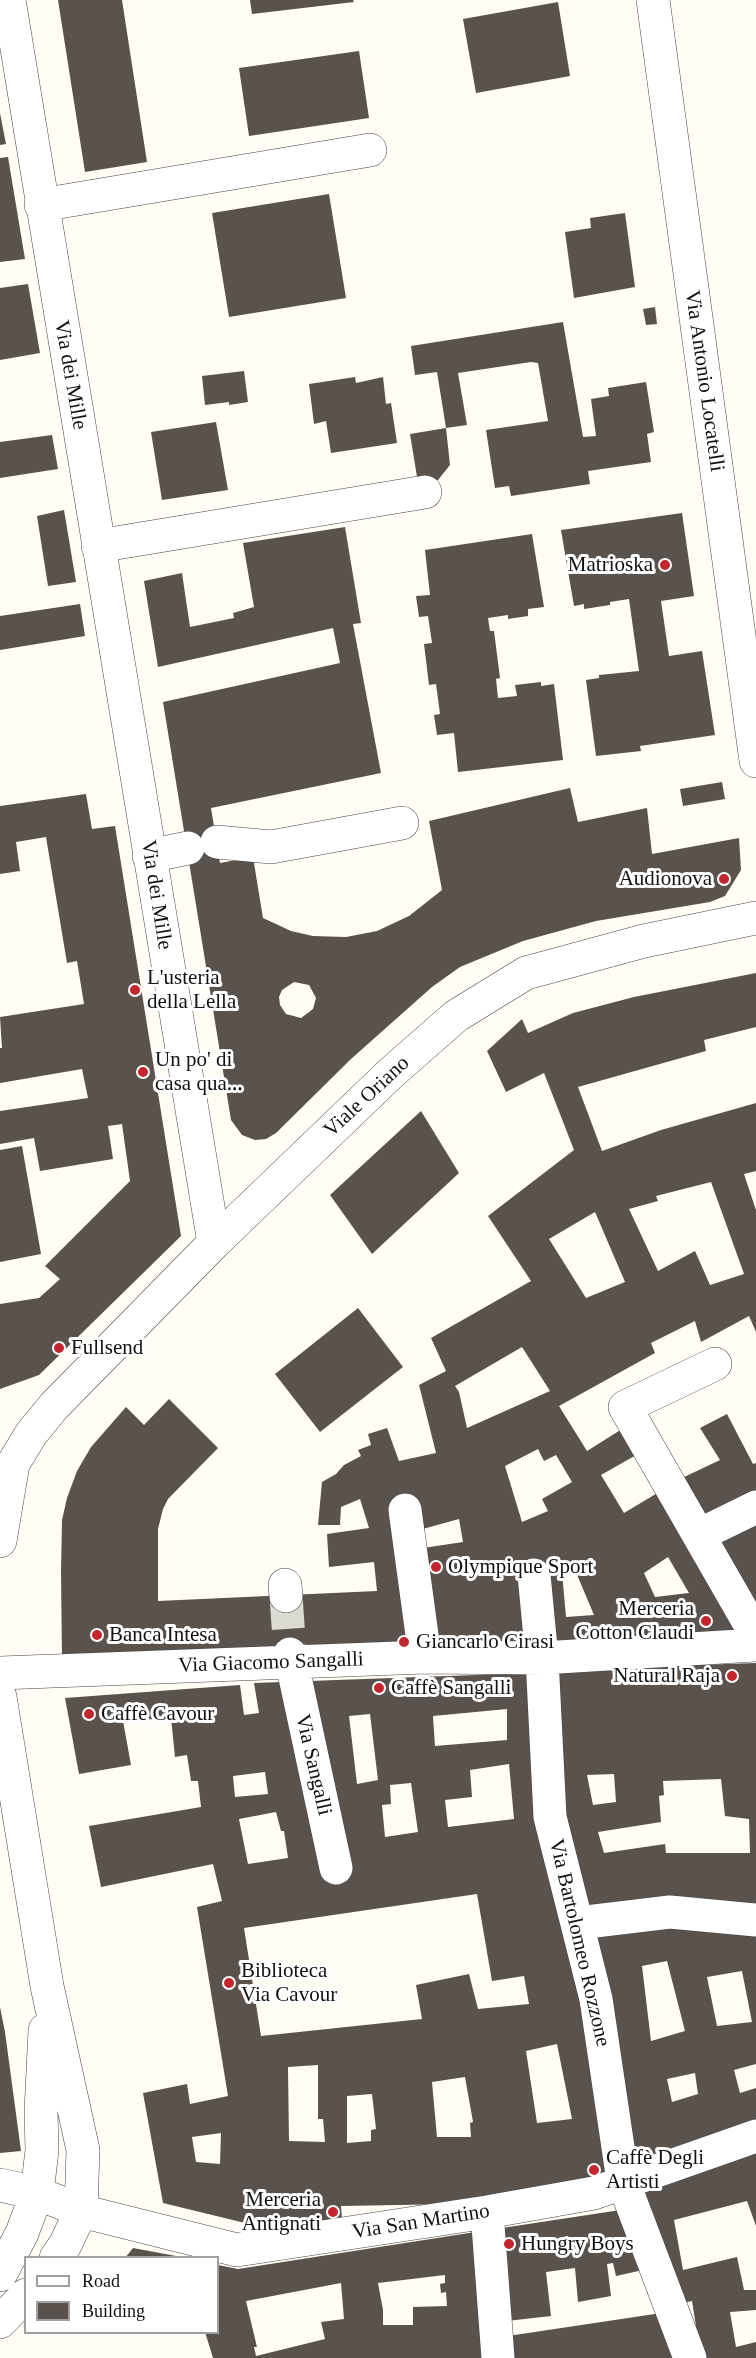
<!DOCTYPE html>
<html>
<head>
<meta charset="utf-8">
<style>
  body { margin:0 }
  #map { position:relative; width:756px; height:2358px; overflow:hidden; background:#fffdf5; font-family:"Times New Roman",serif }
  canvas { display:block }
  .legend { position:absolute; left:24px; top:2256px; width:195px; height:78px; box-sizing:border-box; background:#fff; border:2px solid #a0a0a0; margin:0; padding:8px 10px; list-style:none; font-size:18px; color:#111 }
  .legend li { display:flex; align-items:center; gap:12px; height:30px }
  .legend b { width:30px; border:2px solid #a0a0a0 }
</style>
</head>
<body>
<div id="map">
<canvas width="756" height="2358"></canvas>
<ul class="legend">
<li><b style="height:8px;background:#fff"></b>Road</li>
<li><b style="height:16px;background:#5a524d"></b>Building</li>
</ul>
</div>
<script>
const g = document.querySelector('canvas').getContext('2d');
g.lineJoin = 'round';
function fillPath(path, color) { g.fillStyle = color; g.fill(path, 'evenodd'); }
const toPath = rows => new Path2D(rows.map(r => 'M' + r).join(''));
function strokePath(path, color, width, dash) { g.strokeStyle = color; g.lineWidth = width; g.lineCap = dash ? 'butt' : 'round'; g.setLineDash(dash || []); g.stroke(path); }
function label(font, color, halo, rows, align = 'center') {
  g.font = font + ' "Times New Roman",serif'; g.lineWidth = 6; g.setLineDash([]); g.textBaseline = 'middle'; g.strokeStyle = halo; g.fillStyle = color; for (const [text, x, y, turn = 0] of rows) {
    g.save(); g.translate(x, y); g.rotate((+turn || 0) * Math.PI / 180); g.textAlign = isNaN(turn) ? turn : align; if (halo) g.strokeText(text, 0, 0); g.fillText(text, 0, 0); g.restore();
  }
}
const building = toPath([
  [58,0,122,0,147,162,85,172],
  [250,0,353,0,354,2,252,14],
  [558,2,570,76,476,93,463,19],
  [359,51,369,118,249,136,239,68],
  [0,113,6,144,0,145],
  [8,157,25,259,0,262,0,158],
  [329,194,346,298,229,317,212,213],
  [625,213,635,287,574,298,565,232,591,228,590,218],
  [28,284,40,353,0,360,0,288],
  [655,307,657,324,646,325,643,309],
  [563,322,583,437,596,436,591,399,609,396,608,388,646,382,654,432,647,434,651,462,588,471,590,484,511,496,509,486,495,488,486,430,548,421,538,363,531,362,458,373,467,425,446,428,450,465,438,480,418,483,410,434,446,428,437,372,415,375,411,346],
  [244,371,248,402,229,405,229,402,205,405,202,376],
  [355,377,356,383,383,377,386,404,391,403,397,443,331,453,326,421,314,424,309,384],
  [216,422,228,490,162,500,151,432],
  [52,435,58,469,0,478,0,442],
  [64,510,76,582,48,586,37,516],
  [682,513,694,596,661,601,669,656,702,651,715,735,640,746,641,751,596,756,586,680,599,678,599,675,639,671,629,599,610,602,610,605,584,609,584,604,574,606,561,530],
  [345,527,361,623,353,624,381,773,211,808,220,863,253,857,263,918,291,931,313,936,346,937,377,931,409,916,442,890,429,821,570,788,578,822,647,808,652,854,739,838,741,870,725,896,710,902,596,921,523,941,460,967,432,987,351,1059,276,1133,266,1139,255,1140,242,1135,231,1120,163,702,340,663,333,628,158,667,144,581,182,573,190,627,234,618,233,613,254,607,243,543],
  [294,982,309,985,316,998,313,1009,301,1018,286,1014,280,1005,279,997,282,990],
  [532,534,544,607,528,609,528,616,508,619,508,615,488,618,490,631,494,631,500,678,496,679,498,698,517,696,515,685,541,682,541,686,554,684,563,760,458,772,454,733,437,735,434,715,440,714,436,684,429,685,424,644,432,643,428,616,419,617,416,596,430,595,425,550],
  [80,604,85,636,0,650,0,616],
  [722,782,725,799,683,806,680,789],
  [86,794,92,829,115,826,181,1236,39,1375,0,1389,0,1304,39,1298,60,1279,45,1266,130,1181,122,1124,108,1126,113,1159,40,1171,34,1138,0,1144,0,1111,88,1098,82,1069,0,1083,0,1048,2,1048,0,1017,84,1004,77,961,67,963,46,837,16,842,20,871,0,874,0,806],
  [756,973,756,1027,704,1040,706,1051,578,1087,602,1151,661,1130,756,1103,756,1171,744,1174,756,1210,756,1332,749,1316,701,1342,695,1321,651,1343,655,1353,559,1406,587,1451,622,1429,638,1454,601,1475,624,1513,664,1489,741,1633,533,1651,437,1650,423,1548,463,1542,459,1519,419,1530,420,1650,62,1660,61,1571,62,1520,67,1498,77,1471,91,1447,126,1407,144,1425,169,1399,218,1448,168,1499,163,1509,158,1529,158,1601,377,1591,374,1562,329,1567,327,1534,369,1528,360,1499,341,1507,340,1525,318,1525,322,1482,336,1474,344,1465,361,1456,358,1450,371,1445,368,1434,387,1428,399,1461,436,1453,419,1385,446,1371,431,1338,531,1281,488,1216,574,1150,544,1073,506,1092,487,1051,522,1019,528,1033,573,1013,634,997],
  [711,1182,744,1274,710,1285,695,1251,658,1271,629,1209,658,1201,656,1196],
  [595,1212,625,1282,586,1298,549,1239],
  [522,1347,550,1391,467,1428,459,1392,455,1386],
  [538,1449,544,1461,556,1455,572,1482,542,1499,548,1511,522,1522,505,1466],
  [668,1557,689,1593,655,1597,644,1573],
  [575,1570,594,1615,566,1617,562,1572],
  [421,1111,459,1173,372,1254,330,1195],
  [22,1146,41,1254,0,1262,0,1150],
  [358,1308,403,1367,320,1432,275,1374],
  [727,1414,753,1464,756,1463,756,1494,703,1517,682,1478,720,1460,700,1428],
  [755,1524,756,1526,756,1610,718,1540],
  [756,1663,756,1914,587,1916,560,1807,552,1672,638,1667],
  [614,1774,616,1802,593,1805,587,1775],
  [721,1779,725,1816,749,1819,750,1853,666,1853,665,1844,604,1853,598,1832,661,1822,659,1796,664,1795,663,1781],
  [531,1673,561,1884,609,2178,455,2204,341,2206,342,2219,249,2233,249,2224,163,2203,143,2093,187,2084,190,2104,228,2096,197,1907,222,1901,213,1864,101,1887,89,1826,201,1807,198,1781,191,1781,187,1755,175,1757,171,1718,123,1721,131,1765,79,1774,65,1698,240,1685,244,1715,259,1713,254,1683],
  [507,1709,507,1740,435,1746,433,1716],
  [370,1714,378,1780,357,1784,349,1716],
  [509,1764,514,1819,448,1827,445,1800,472,1797,470,1770],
  [265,1772,268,1794,235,1797,233,1776],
  [411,1783,418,1832,385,1837,382,1805,391,1804,390,1785],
  [276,1812,281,1831,284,1831,288,1858,248,1864,239,1819],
  [477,1894,492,1981,524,1976,529,2004,478,2009,469,1974,416,1985,422,2019,261,2036,244,1928],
  [557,2044,572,2119,537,2123,526,2051],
  [318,2065,318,2119,323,2119,325,2142,289,2141,288,2067],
  [465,2077,473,2122,470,2123,471,2137,437,2137,432,2082],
  [372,2094,376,2129,371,2130,371,2141,347,2143,347,2096],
  [221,2133,220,2164,196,2162,192,2137],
  [662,1927,756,1931,756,2064,734,2070,740,2093,756,2088,756,2119,633,2161,596,1937],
  [667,1961,685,2031,651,2041,642,1966],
  [742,1971,752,2022,717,2026,707,1977],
  [695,2073,698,2094,672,2102,667,2079],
  [0,2007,5,2032,21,2151,0,2153],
  [756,2151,756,2226,747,2201,674,2220,683,2270,737,2257,744,2290,756,2290,756,2310,730,2312,736,2347,756,2342,756,2358,701,2358,692,2301,683,2303,638,2187],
  [627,2209,652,2268,616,2276,613,2263,607,2264,611,2296,578,2302,575,2268,546,2272,551,2316,507,2321,502,2228],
  [482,2231,491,2358,213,2358,205,2332,218,2332,218,2265,238,2269],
  [445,2275,445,2283,440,2284,441,2293,446,2292,447,2306,413,2307,413,2325,383,2325,383,2310,378,2283],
  [341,2283,344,2319,321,2322,325,2339,256,2356,254,2347,257,2347,246,2301],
  [133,2248,176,2256,176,2258,125,2258],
  [668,2312,681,2358,509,2358,508,2336]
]);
const minorTunnel = toPath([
  [286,1596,290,1654]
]);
const minor = toPath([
  [9,0,214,1243],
  [653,0,756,761],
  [41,205,370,150],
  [98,546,425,492],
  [217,842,271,847,402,823],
  [149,856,188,848],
  [715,1364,625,1407,756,1635],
  [405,1510,425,1657],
  [699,1535,756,1507],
  [0,1541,13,1464,31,1434,54,1406,214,1243,391,1073,456,1016,526,973,644,941,756,918],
  [534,1575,542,1658,550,1817,596,1999,623,2181,690,2358],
  [285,1585,286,1596],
  [290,1654,336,1868],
  [0,1673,425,1657,542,1658,756,1645],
  [0,1697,47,1986,83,2150,81,2211,65,2245,56,2258],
  [578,1923,670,1912,756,1920],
  [0,2185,37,2193,81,2211,237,2250,487,2212,594,2193,756,2136],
  [487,2212,498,2358],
  [0,2275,22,2233,37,2193,42,2150,41,2111,45,2030],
  [0,2322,26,2295]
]);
const markers = [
  [665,565,6,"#c4262e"],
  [724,879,6,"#c4262e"],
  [135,990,6,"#c4262e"],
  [143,1072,6,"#c4262e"],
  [59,1348,6,"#c4262e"],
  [436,1567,6,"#c4262e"],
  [706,1621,6,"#c4262e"],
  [97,1635,6,"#c4262e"],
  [404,1642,6,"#c4262e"],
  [732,1676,6,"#c4262e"],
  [379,1688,6,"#c4262e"],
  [89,1714,6,"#c4262e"],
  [229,1983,6,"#c4262e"],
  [594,2170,6,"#c4262e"],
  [333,2212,6,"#c4262e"],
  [509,2244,6,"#c4262e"]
];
const streetNames = [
  ["Via dei Mille",70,375,80],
  ["Via Antonio Locatelli",704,381,82],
  ["Via dei Mille",156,895,81],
  ["Viale Oriano",367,1097,-43],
  ["Via Giacomo Sangalli",271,1663,-2],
  ["Via Sangalli",313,1765,77],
  ["Via Bartolomeo Rozzone",579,1943,77],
  ["Via San Martino",421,2222,-9]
];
const poiNames = [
  ["Matrioska",653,565,"right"],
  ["Audionova",712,879,"right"],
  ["L'usteria",147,978],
  ["della Lella",147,1002],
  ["Un po' di",155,1060],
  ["casa qua...",155,1084],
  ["Fullsend",71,1348],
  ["Olympique Sport",448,1567],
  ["Merceria",694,1609,"right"],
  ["Cotton Claudi",694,1633,"right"],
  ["Banca Intesa",109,1635],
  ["Giancarlo Cirasi",416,1642],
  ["Natural Raja",720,1676,"right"],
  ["Caffè Sangalli",391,1688],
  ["Caffè Cavour",101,1714],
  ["Biblioteca",241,1971],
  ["Via Cavour",241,1995],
  ["Caffè Degli",606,2158],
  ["Artisti",606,2182],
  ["Merceria",321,2200,"right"],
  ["Antignati",321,2224,"right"],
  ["Hungry Boys",521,2244]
];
fillPath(building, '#5a524d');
strokePath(minorTunnel, '#dbdad3', 33, [33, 16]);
strokePath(minor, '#444', 34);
strokePath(minor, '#fff', 33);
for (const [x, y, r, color] of markers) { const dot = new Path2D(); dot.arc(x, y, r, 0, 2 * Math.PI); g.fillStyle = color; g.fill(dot); strokePath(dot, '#fff', 2); }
label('21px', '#111', '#fff', streetNames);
label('21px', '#111', '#fff', poiNames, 'left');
</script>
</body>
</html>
